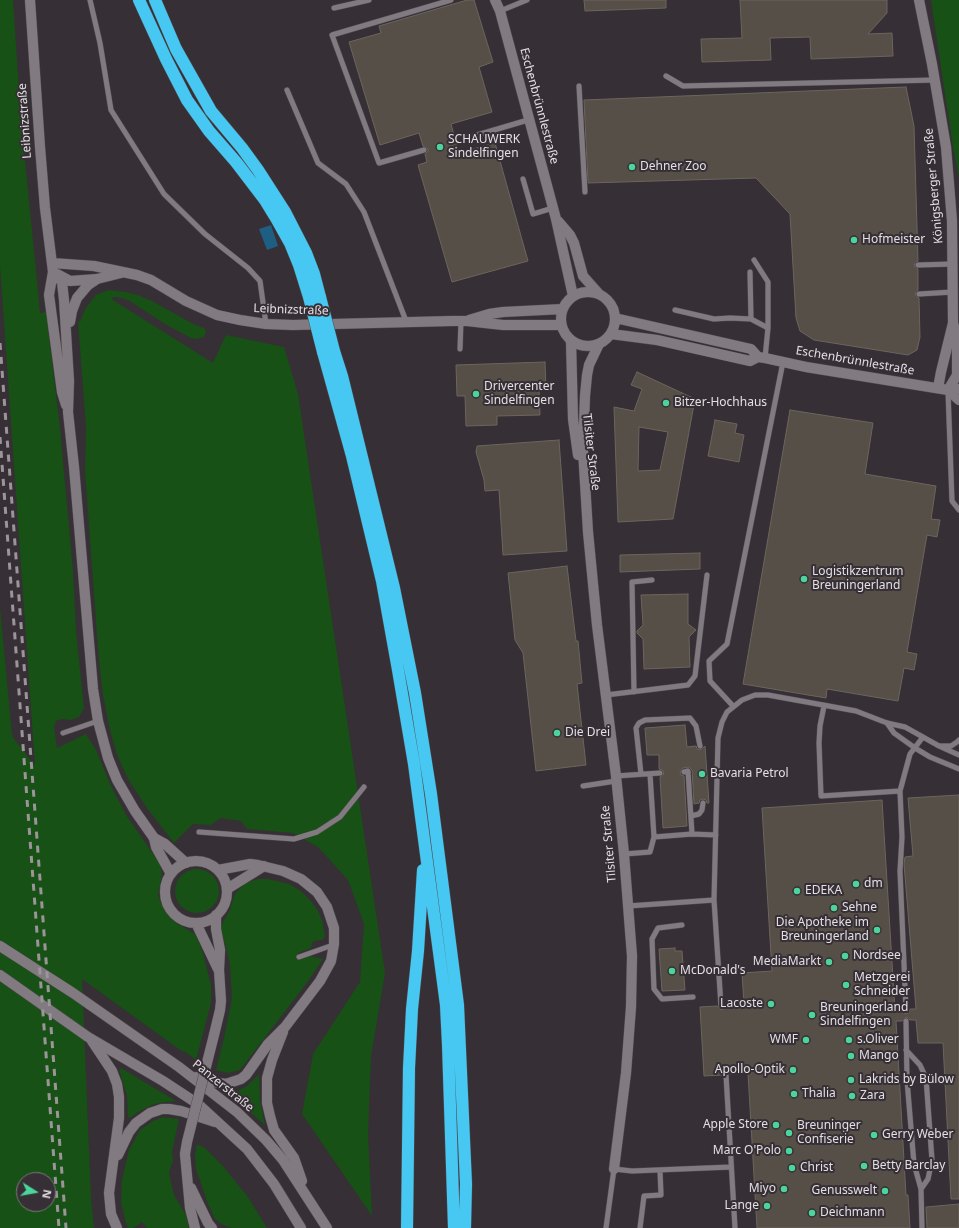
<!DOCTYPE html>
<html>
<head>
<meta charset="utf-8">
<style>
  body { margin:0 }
  #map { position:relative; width:959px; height:1228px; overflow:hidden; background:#362f35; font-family:"Noto Sans",sans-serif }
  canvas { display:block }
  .north { position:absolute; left:16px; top:1172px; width:40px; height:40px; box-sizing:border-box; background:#362f35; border:1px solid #7b757b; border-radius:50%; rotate:101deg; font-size:11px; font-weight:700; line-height:16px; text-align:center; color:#e3dfe3 }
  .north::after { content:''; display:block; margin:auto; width:14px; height:18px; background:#4bd49b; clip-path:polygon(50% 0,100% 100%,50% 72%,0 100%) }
</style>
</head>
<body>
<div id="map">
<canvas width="959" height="1228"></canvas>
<div class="north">N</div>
</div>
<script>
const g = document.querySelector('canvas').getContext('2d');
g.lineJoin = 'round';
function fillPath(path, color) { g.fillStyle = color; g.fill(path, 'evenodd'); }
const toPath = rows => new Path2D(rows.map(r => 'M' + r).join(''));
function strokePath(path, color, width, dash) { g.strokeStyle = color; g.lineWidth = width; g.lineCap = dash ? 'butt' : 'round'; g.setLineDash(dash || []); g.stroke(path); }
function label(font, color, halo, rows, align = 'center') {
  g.font = font + ' "Noto Sans",sans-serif'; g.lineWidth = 4; g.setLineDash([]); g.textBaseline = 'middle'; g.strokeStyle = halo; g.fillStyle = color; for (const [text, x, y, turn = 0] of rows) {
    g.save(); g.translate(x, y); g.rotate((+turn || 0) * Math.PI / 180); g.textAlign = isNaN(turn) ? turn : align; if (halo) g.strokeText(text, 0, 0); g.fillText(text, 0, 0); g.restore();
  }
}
const green = toPath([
  [0,0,13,0,21,121,37,281,40,313,46,312,60,428,73,572,76,631,84,708,79,717,71,720,62,719,56,721,54,727,57,748,86,734,96,750,111,786,126,815,160,864,162,875,158,895,165,912,176,923,195,934,202,950,211,985,211,1003,196,1060,184,1051,183,1052,82,979,91,1198,94,1228,0,1228,0,607,12,736,35,766,0,265],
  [24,1180,48,1180,48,1204,24,1204],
  [931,0,959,0,959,177,953,147],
  [108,290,125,292,138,295,152,301,195,325,204,328,206,331,204,337,195,339,191,338,165,324,128,300,118,297,112,297,113,300,213,363,226,335,284,347,298,394,385,973,371,1056,368,1134,372,1216,302,1114,313,1054,360,982,364,924,348,880,318,847,293,833,247,829,241,821,220,818,211,825,193,824,174,843,147,808,128,779,117,755,110,730,103,695,99,661,85,471,86,427,78,321,80,322,85,309,96,295],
  '175 891a22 22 0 1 1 44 0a22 22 0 1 1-44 0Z',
  [258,879,268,879,289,884,301,891,310,900,317,909,322,920,325,937,322,940,313,941,311,948,298,953,299,960,310,956,323,959,306,984,240,1070,228,1073,216,1070,224,1038,232,998,230,964,221,927,224,920,230,910,234,896,240,888,246,883],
  [121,1068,176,1101,159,1103,152,1105,138,1112,130,1118,128,1117,127,1096,119,1069],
  [259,1074,260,1101,265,1125,228,1093,238,1091,247,1086],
  [163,1117,179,1119,172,1152,173,1160,169,1173,174,1195,186,1215,189,1228,147,1228,142,1222,133,1228,128,1228,126,1223,121,1202,122,1180,129,1150,140,1130,153,1121],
  [197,1144,205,1148,222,1165,248,1197,267,1228,232,1228,223,1225,215,1219,208,1204,196,1169,195,1155]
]);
const water = toPath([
  [271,225,278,246,267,250,259,229]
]);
const building = toPath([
  [467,0,474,0,493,62,479,67,492,112,451,124,459,153,495,143,528,261,452,282,418,165,427,162,425,154,428,151,428,149,423,146,419,133,380,145,349,42,381,33,379,26,467,0],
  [584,0,666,0,666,8,585,11,584,0],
  [740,0,887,0,887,13,868,34,892,33,893,56,811,59,810,37,770,38,771,60,702,62,701,39,742,38,740,0],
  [906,87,914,126,918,261,915,263,914,266,918,269,918,290,915,294,916,296,919,298,920,337,917,350,908,355,814,340,800,331,796,318,790,214,756,178,588,183,584,100,906,87],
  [545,362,546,390,539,390,540,415,497,416,497,425,466,426,465,396,457,396,456,365,545,362],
  [637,372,695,399,673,519,618,522,614,407,634,411,642,389,631,385,637,372],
  [639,427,668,432,660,470,638,471,639,427],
  [790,410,873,423,865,474,936,486,931,519,940,520,937,537,927,535,907,652,917,654,914,670,904,668,898,701,827,689,826,698,743,684,790,410],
  [715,420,737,424,735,433,744,435,739,462,708,456,715,420],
  [559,440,567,551,503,555,499,490,485,491,484,480,476,452,477,446,559,440],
  [700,553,700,569,620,572,620,555,700,553],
  [567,566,576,641,578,641,582,683,577,684,586,765,536,771,523,653,515,640,508,573,567,566],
  [688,594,688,624,696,630,689,637,690,667,644,669,643,639,637,633,637,631,643,625,641,595,688,594],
  [685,725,687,747,696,746,697,749,700,750,705,746,709,803,707,803,706,800,703,799,700,800,699,803,694,804,692,770,689,767,683,768,680,773,681,775,684,776,687,826,663,828,660,777,663,775,664,772,662,770,659,769,659,755,647,755,645,728,685,725],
  [959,795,959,1199,951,1199,943,1043,918,1043,916,1020,910,1020,908,1018,906,1017,902,1021,896,1021,906,1195,908,1195,910,1228,757,1228,748,1073,730,1074,728,1072,725,1071,722,1075,704,1076,700,1007,717,1006,721,1010,724,1009,725,1006,744,1004,742,973,772,971,762,808,882,800,895,1011,902,1010,904,1013,907,1014,909,1012,910,1009,916,1009,904,864,905,857,913,856,908,798,959,795],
  [675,948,675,951,682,951,685,990,662,991,659,949,675,948],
  [959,1204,959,1228,927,1228,926,1207,959,1204]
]);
const lane = toPath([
  [90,0,100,43,111,110,164,194,205,234,248,268,260,281,266,324],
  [334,8,369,0],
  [500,11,527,0],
  [666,76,683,86,935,80],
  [579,86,585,192],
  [287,90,318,163,346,184,364,212,406,321],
  [467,138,528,120],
  [424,150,379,163,332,35,451,0],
  [523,179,533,214,553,208],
  [754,260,768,282,768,328,765,358],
  [918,265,953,264],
  [750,272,751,319],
  [919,294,953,292],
  [675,310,714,319,730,318,751,319,768,328],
  [460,349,461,321],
  [948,391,952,501,959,510],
  [634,692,632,582,652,580],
  [606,695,688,685,695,676,707,575],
  [733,706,710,681,709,661,727,644,783,362],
  [824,706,820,726,819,743,821,796,900,791],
  [887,723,894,733,915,748,930,757,959,769],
  [63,733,98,721],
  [940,746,951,746,957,742,959,740],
  [684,772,688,771,692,834],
  [641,774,636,728,639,723,645,720,690,718,696,726,700,746],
  [616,776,660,773],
  [583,786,616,781],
  [691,816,699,814,702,810,703,803],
  [199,832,294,839,317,832,340,817,364,787],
  [654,837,692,834,716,835],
  [624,854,650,852,654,837,650,774],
  [628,906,714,900],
  [682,925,658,928,652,939,654,989,662,999,693,997],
  [299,957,333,945],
  [721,1006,714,900,718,738,722,722,727,712,742,700,755,695,768,695,856,711,887,723,905,727,939,746,959,755],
  [906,1010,900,871,902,837,900,791,910,754,923,737],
  [906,1021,907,1080,914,1164,921,1189,922,1228],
  [906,1050,920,1065,926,1078,932,1160,928,1179,921,1189],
  [726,1075,735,1228],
  [606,1228,614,1169,632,1171,731,1167],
  [640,1228,644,1196,661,1195,660,1170]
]);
const street = toPath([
  [495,0,500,11,556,219,573,296],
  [919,0,932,64,946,147,952,221,953,323,941,372,938,388],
  [558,221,570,235,574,243,583,276,599,294],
  [571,341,573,419,578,455],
  [599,344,589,365,587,375,585,396,583,450,588,532,597,625,616,776,624,854,632,956,631,1007,626,1073,614,1169],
  [948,390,957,375,957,338,953,323]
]);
const secondary = toPath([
  [30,0,40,147,45,208,53,272,49,295,62,392,66,405],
  [52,263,94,266,137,275,151,280,186,301,217,315,240,320,266,324,293,325,452,321,467,321,503,325,561,325],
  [53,272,62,282,64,300,69,381,68,412,74,467,93,689,98,721,108,758,117,780,135,811,154,838,156,847,171,874],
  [57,274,70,281,97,279,121,273],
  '561 319a27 27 0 1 1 54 0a27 27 0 1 1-54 0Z',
  [615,318,751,349,758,357,765,358,806,367,948,390,959,389],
  [469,320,489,314,503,312,563,309],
  [70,322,72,311,77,298,88,285,97,279],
  [611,334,657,340,750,361,758,357],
  [948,390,959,400],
  [154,838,165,844,186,863],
  '165 892a31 31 0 1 1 62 0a31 31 0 1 1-62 0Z',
  [227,889,264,866],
  [196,923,218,969],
  [0,946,73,993,179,1067,237,1112,266,1140,283,1160,327,1228],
  [0,975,88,1037,163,1081,198,1104,247,1149,274,1184,301,1228],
  [283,1032,272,1060,267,1078,267,1103,270,1116,274,1130,294,1158,302,1181],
  [214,1035,220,1010,221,1001,219,970,220,950,216,929,216,915],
  [92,1041,112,1071,117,1084,119,1097,119,1118,109,1193,111,1214,117,1228],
  [196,1077,207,1081,226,1084,241,1079,246,1075,268,1044,285,1027,320,981,331,961,334,944,334,928,327,907,317,892,301,879,283,871,258,865,250,864,218,870],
  [185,1154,190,1208,195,1228],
  [118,1155,129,1132,136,1123,150,1113,162,1109,169,1109,181,1111,215,1122],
  [191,1188,208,1223,212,1228]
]);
const highway = toPath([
  [139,0,166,59,187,100,209,131,236,162,265,200,276,218,290,243,299,265,309,297],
  [155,0,176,49,211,111,242,148,258,170,285,212,306,253,314,274,320,297],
  [334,351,342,376,394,588,415,693,431,794,458,1005,466,1184,465,1228],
  [323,352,352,456,382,581,398,670,414,764,446,1005,448,1045,454,1228],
  [407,1228,409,1068,412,1009,418,951,423,870]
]);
const rail = toPath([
  [0,343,66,1228],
  [0,437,59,1228]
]);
const secondaryBridge = toPath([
  [185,1154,187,1142,214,1035]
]);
const highwayBridge = toPath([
  [309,297,323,352],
  [320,297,334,351]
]);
const markers = [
  [440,147,4,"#4bd49b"],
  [632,167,4,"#4bd49b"],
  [854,240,4,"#4bd49b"],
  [476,394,4,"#4bd49b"],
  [666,403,4,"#4bd49b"],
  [804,579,4,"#4bd49b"],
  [557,733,4,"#4bd49b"],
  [702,774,4,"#4bd49b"],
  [856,884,4,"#4bd49b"],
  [797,891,4,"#4bd49b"],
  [834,908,4,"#4bd49b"],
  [877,930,4,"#4bd49b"],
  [845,956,4,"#4bd49b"],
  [829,962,4,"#4bd49b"],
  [672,971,4,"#4bd49b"],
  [846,985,4,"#4bd49b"],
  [771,1004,4,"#4bd49b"],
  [812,1015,4,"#4bd49b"],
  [806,1040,4,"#4bd49b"],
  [849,1040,4,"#4bd49b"],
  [851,1056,4,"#4bd49b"],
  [793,1070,4,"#4bd49b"],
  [851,1080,4,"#4bd49b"],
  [794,1094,4,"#4bd49b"],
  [852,1096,4,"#4bd49b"],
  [776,1125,4,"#4bd49b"],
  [789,1133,4,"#4bd49b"],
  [874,1135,4,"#4bd49b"],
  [789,1151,4,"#4bd49b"],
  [864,1166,4,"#4bd49b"],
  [792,1168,4,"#4bd49b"],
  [784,1189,4,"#4bd49b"],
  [885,1191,4,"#4bd49b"],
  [767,1206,4,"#4bd49b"],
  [812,1213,4,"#4bd49b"]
];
const streetNames = [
  ["Eschenbrünnlestraße",539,106,75],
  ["Leibnizstraße",25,121,-94],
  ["Königsberger Straße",934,186,-95],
  ["Leibnizstraße",291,310,2],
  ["Eschenbrünnlestraße",855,361,10],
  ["Tilsiter Straße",591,452,83],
  ["Tilsiter Straße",609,844,-95],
  ["Panzerstraße",223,1086,39]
];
const poiNames = [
  ["SCHAUWERK",448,140],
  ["Sindelfingen",448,154],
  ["Dehner Zoo",640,167],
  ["Hofmeister",862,240],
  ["Drivercenter",484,387],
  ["Sindelfingen",484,401],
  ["Bitzer-Hochhaus",674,403],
  ["Logistikzentrum",812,572],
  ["Breuningerland",812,586],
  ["Die Drei",565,733],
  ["Bavaria Petrol",710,774],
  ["dm",864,884],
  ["EDEKA",805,891],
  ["Sehne",842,908],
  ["Die Apotheke im",869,923,"right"],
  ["Breuningerland",869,937,"right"],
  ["Nordsee",853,956],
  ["MediaMarkt",821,962,"right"],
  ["McDonald's",680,971],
  ["Metzgerei",854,978],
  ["Schneider",854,992],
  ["Lacoste",763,1004,"right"],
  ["Breuningerland",820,1008],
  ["Sindelfingen",820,1022],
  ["WMF",798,1040,"right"],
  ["s.Oliver",857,1040],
  ["Mango",859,1056],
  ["Apollo-Optik",785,1070,"right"],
  ["Lakrids by Bülow",859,1080],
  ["Thalia",802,1094],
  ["Zara",860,1096],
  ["Apple Store",768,1125,"right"],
  ["Breuninger",797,1126],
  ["Confiserie",797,1140],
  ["Gerry Weber",882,1135],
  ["Marc O'Polo",781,1151,"right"],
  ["Betty Barclay",872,1166],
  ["Christ",800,1168],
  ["Miyo",776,1189,"right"],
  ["Genusswelt",877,1191,"right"],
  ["Lange",759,1206,"right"],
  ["Deichmann",820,1213]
];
fillPath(green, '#175115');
fillPath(water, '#1f5e83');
fillPath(building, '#564f48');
strokePath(building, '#6c655e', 1);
strokePath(lane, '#514c50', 6);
strokePath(street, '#514c50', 11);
strokePath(secondary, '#514c50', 11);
strokePath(highway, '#514c50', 13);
strokePath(lane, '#827a81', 5);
strokePath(street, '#827a81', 10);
strokePath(secondary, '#827a81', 10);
strokePath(highway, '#46c8f2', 12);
strokePath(rail, '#9b959a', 3, [7, 7]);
strokePath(secondaryBridge, '#514c50', 11, []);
strokePath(highwayBridge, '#514c50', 13, []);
strokePath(secondaryBridge, '#827a81', 10);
strokePath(highwayBridge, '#46c8f2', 12);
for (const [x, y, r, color] of markers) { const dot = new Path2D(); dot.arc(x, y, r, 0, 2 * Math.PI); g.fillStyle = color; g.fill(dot); strokePath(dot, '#362f35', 1.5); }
label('12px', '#e3dfe3', '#362f35', streetNames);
label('12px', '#e3dfe3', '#362f35', poiNames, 'left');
</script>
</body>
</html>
